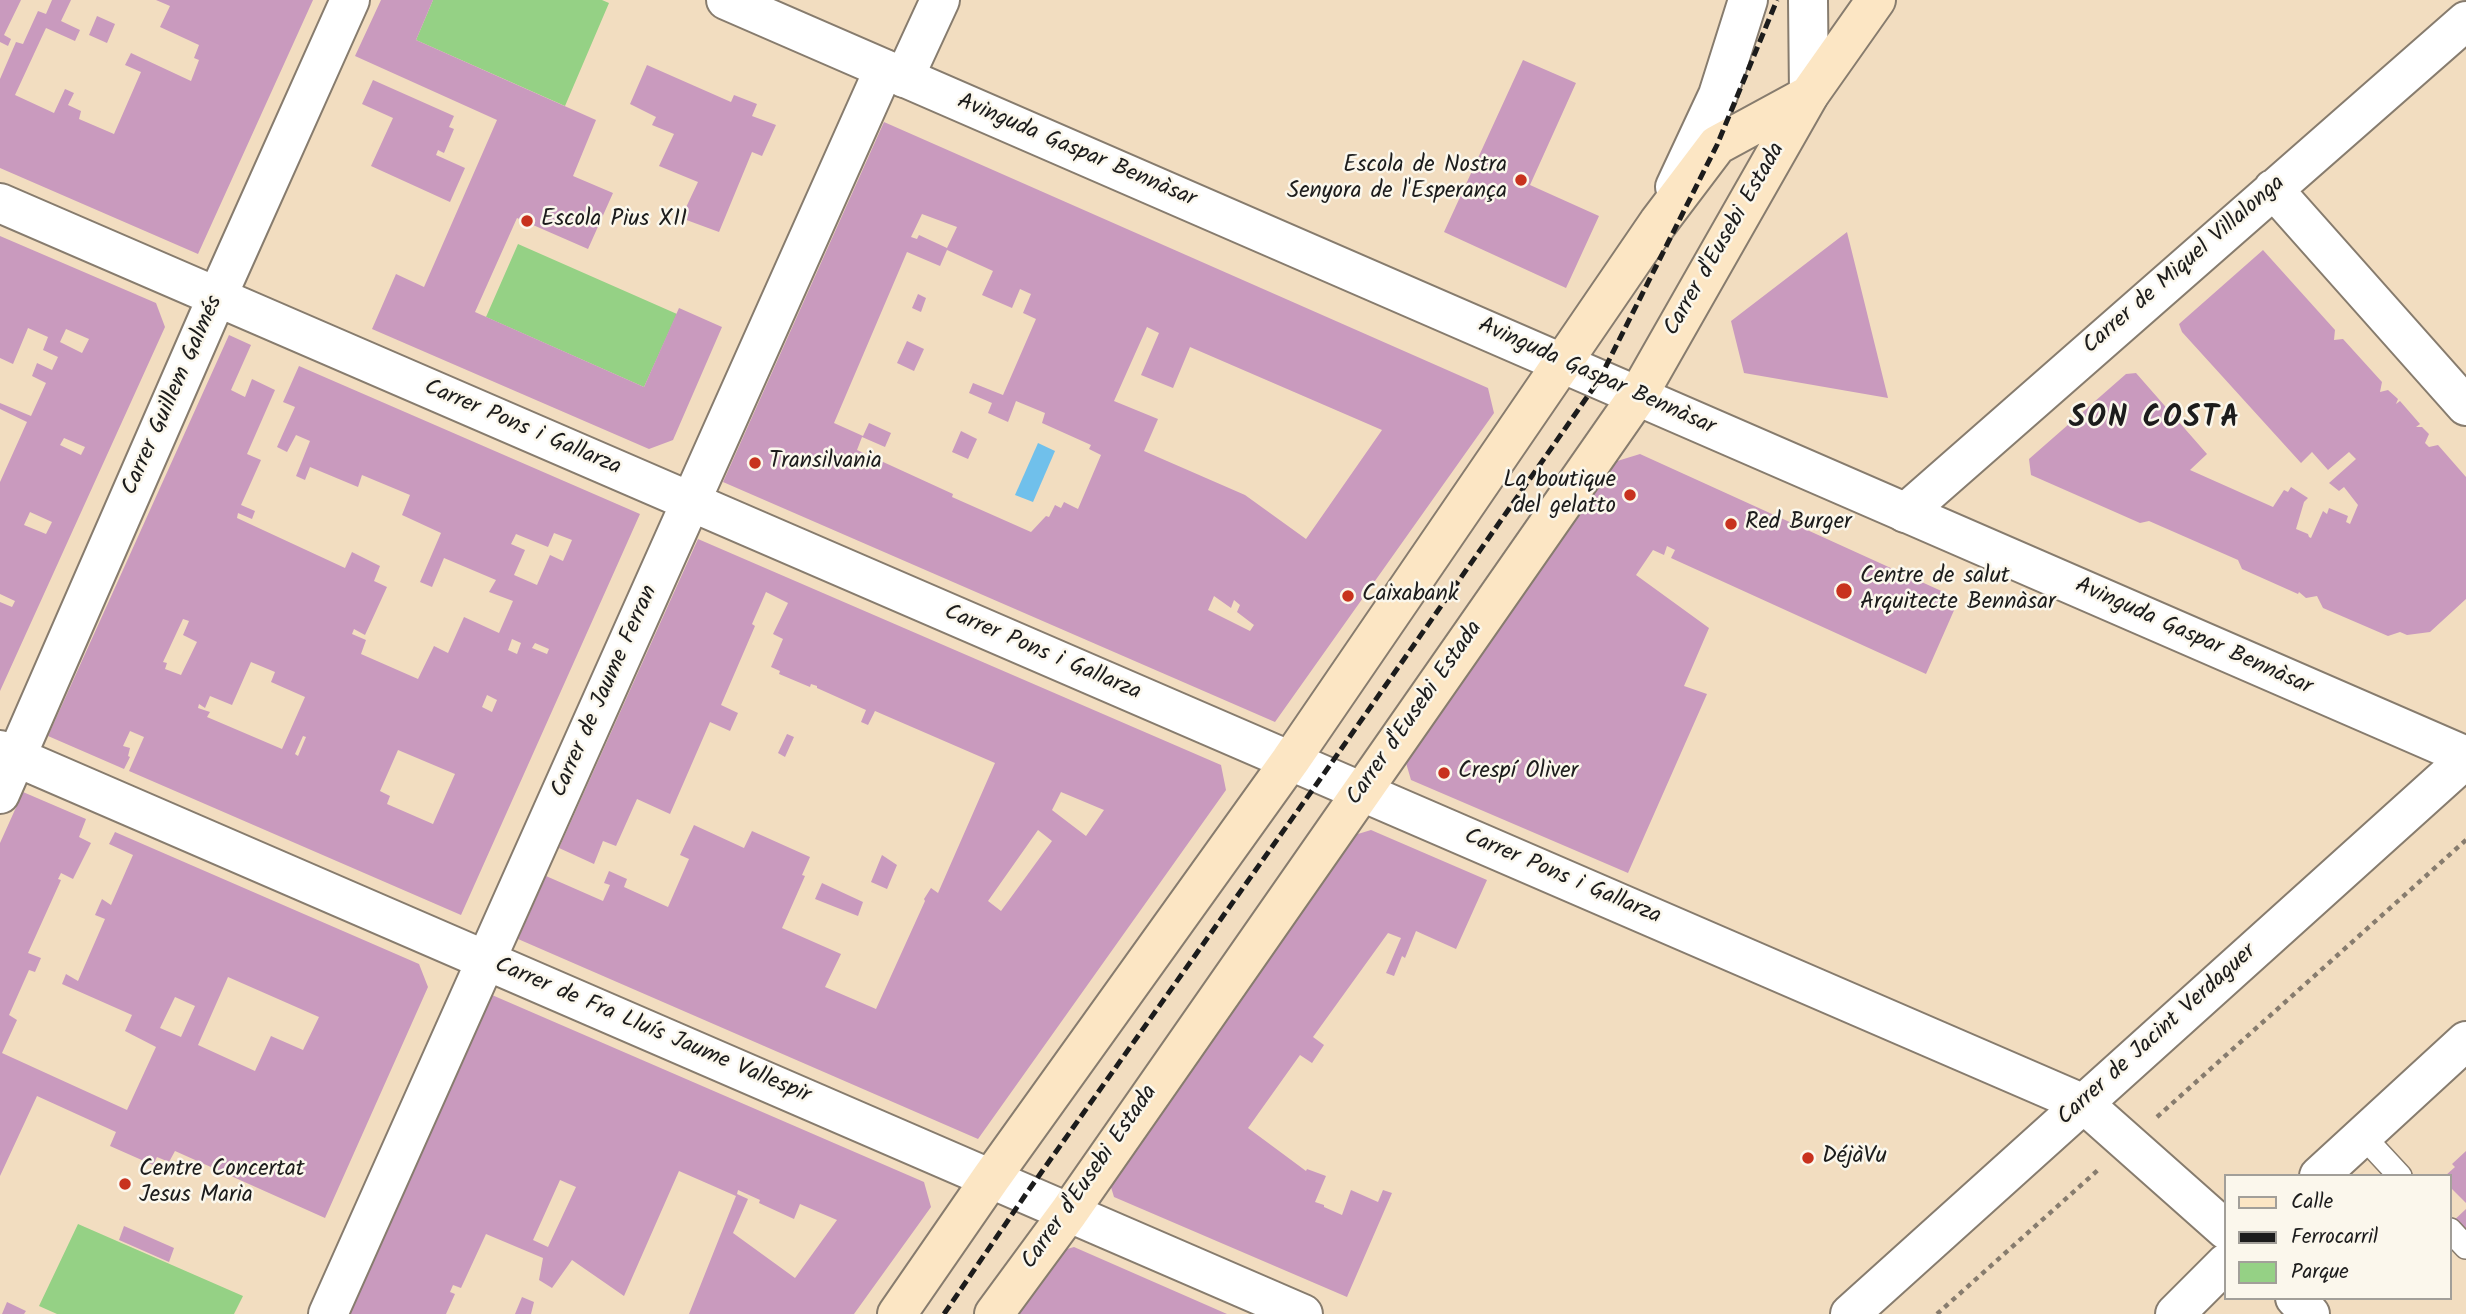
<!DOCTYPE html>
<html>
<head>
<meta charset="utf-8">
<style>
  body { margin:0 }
  #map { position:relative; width:2466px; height:1314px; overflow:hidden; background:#f2ddc0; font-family:Kalam,sans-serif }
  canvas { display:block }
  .legend { position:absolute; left:2224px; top:1174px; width:228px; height:126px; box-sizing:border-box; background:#fbf7ec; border:2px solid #a29f99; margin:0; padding:9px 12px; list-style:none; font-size:21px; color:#1c1c1c }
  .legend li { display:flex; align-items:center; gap:14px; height:35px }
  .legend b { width:35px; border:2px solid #a29f99 }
</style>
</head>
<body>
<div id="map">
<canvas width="2466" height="1314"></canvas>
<ul class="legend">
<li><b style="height:9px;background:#fce6c4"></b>Calle</li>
<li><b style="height:9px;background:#1c1c1c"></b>Ferrocarril</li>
<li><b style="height:19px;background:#95d185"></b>Parque</li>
</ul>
</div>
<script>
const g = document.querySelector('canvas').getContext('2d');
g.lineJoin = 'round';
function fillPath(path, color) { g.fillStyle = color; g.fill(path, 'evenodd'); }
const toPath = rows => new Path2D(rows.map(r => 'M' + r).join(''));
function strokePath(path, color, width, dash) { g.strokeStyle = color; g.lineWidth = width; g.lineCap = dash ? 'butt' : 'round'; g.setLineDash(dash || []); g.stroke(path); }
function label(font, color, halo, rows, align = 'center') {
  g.font = font + ' Kalam,sans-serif'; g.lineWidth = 5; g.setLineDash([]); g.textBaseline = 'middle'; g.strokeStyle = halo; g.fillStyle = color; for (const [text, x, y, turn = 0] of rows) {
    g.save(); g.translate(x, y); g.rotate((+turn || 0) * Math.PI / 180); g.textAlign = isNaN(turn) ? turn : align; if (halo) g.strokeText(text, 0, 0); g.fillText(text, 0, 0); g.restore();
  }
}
const green = toPath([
  [433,0,602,0,609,3,565,106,416,40],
  [518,244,677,314,644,387,486,317],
  [78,1224,243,1296,234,1314,57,1314,39,1306]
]);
const water = toPath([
  [1038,443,1055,451,1033,502,1015,495]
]);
const building = toPath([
  [0,0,21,0,4,35,11,39,8,46,0,42],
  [52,0,71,0,61,21,80,30,75,41,46,28,15,95,54,113,65,89,74,93,68,105,81,111,79,119,114,134,141,72,125,65,131,53,191,81,199,60,194,58,199,45,160,27,170,6,156,0,313,0,198,254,0,168,0,79,16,42,23,44,38,11,46,14],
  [381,0,433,0,416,40,596,120,573,176,613,193,588,249,517,218,475,312,644,387,679,308,722,327,673,440,649,449,372,329,396,274,424,287,497,120,355,56],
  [97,16,115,24,107,43,89,35],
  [1523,60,1576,83,1530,185,1599,216,1566,288,1444,232],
  [647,65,731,102,734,95,757,104,752,116,776,125,762,156,752,152,719,232,681,218,698,182,659,166,674,134,652,125,656,117,630,104],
  [373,80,454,116,449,127,454,129,444,153,438,150,436,155,465,168,450,202,371,166,393,118,362,104],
  [884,122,1488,388,1494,413,1275,722,723,482],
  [922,214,957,227,947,248,919,235,917,239,911,237],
  [947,250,993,271,982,295,1012,308,1020,289,1031,294,1023,313,1036,319,1003,395,973,383,969,393,992,403,988,413,1008,422,1016,401,1045,413,1042,423,1091,445,1089,449,1101,455,1078,509,1064,502,1061,508,1055,505,1049,517,1046,516,1031,532,952,497,953,494,857,450,862,437,885,447,891,433,869,423,863,436,834,423,907,252,940,266],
  [1147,327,1159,333,1141,375,1173,388,1190,347,1382,430,1306,539,1245,495,1144,451,1158,419,1114,401],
  [1214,596,1231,608,1234,600,1240,605,1237,612,1254,625,1250,631,1208,610],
  [1847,232,1888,398,1744,373,1731,321],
  [0,236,156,303,165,327,0,691,0,602,12,607,15,601,0,594,0,482,27,422,0,409,0,403,31,416,46,383,32,376,37,363,52,370,58,357,43,350,48,337,28,328,13,364,0,358],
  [66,329,89,339,82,353,60,342],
  [64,438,85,447,81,455,60,445],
  [30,512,52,522,46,534,24,525],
  [2263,250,2335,330,2334,340,2343,339,2382,382,2380,392,2388,390,2398,399,2396,404,2400,401,2420,424,2416,427,2422,427,2429,434,2425,443,2429,447,2438,445,2466,477,2466,599,2430,632,2407,635,2400,632,2388,636,2323,608,2317,596,2306,598,2299,592,2298,594,2242,569,2238,560,2149,521,2140,523,2031,475,2029,459,2126,374,2136,373,2207,454,2190,470,2273,507,2284,490,2288,492,2291,487,2308,498,2304,502,2296,529,2308,534,2309,537,2311,538,2323,511,2327,514,2329,508,2348,516,2346,522,2350,524,2358,505,2344,487,2339,491,2329,483,2356,459,2349,452,2328,470,2312,452,2301,463,2182,332,2179,324],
  [918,294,926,298,921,312,912,308],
  [229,335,251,345,231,390,245,397,252,379,275,390,247,454,261,460,241,505,255,511,252,519,238,513,237,518,345,568,352,552,380,566,374,581,387,587,365,635,354,629,352,634,366,640,361,654,418,679,434,646,448,653,464,617,499,633,513,601,489,592,496,580,444,558,432,587,420,582,441,533,402,515,410,495,362,475,358,487,310,467,305,480,296,476,310,441,296,435,287,452,277,447,295,407,283,402,299,366,640,514,461,915,129,771,144,737,130,731,123,746,130,748,128,756,130,757,124,769,48,736],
  [554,533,572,540,563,561,550,555,537,585,514,575,525,550,511,544,516,534,548,547],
  [183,619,189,621,183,635,197,642,181,675,165,669,167,663,163,662],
  [512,639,521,643,517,654,508,650],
  [535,643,549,649,547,654,532,648],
  [251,662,275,672,271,682,305,697,282,749,207,717,210,712,198,708,199,704,205,708,210,696,232,705],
  [487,695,497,700,492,712,482,707],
  [303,736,306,737,298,756,295,754],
  [398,750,455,774,433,824,387,804,390,796,380,791],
  [907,341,924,349,914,371,897,363],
  [961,431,977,439,968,459,952,452],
  [1640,454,1959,599,1926,674,1671,558,1675,550,1667,546,1664,555,1653,550,1636,575,1709,628,1684,686,1707,694,1628,873,1411,780,1404,756,1614,462],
  [698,539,1221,765,1226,790,978,1139,518,939,546,876,603,901,610,885,604,883,609,871,627,879,624,887,668,907,689,859,680,855,694,825,744,848,752,831,810,857,802,875,805,876,782,928,841,954,825,987,876,1009,925,901,924,899,931,888,938,893,995,763,875,711,868,725,861,722,866,710,817,688,817,686,811,684,810,687,779,674,780,671,771,667,783,639,773,634,788,603,766,592,752,624,755,626,721,705,738,713,730,731,710,722,670,814,637,799,616,846,603,841,594,864,559,848],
  [1061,792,1104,810,1086,836,1052,810],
  [1038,830,1052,841,1001,911,988,901],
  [787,734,794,737,785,757,778,753],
  [23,792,86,819,79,837,91,843,73,879,61,873,58,879,61,880,28,953,41,958,35,972,29,970,9,1015,17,1020,2,1053,127,1110,156,1047,125,1031,132,1015,62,984,66,974,78,981,105,919,95,915,102,899,111,905,133,855,109,844,115,832,419,964,428,987,325,1218,175,1151,169,1162,157,1157,153,1165,110,1146,116,1132,37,1096,0,1176,0,843],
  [228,977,319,1017,303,1050,271,1036,255,1071,198,1045],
  [175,997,195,1006,181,1037,160,1028],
  [1371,830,1487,880,1456,949,1416,931,1405,958,1402,956,1394,976,1386,973,1401,938,1388,933,1313,1037,1324,1045,1312,1063,1300,1055,1248,1128,1306,1171,1307,1169,1326,1176,1315,1202,1324,1205,1324,1207,1342,1215,1351,1190,1378,1202,1383,1190,1392,1193,1347,1297,1114,1197,1107,1174,1348,837],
  [882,855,897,865,887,889,871,882],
  [822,883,863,902,858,916,815,899],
  [492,995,924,1182,931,1207,854,1314,689,1314,736,1196,679,1171,624,1296,572,1260,552,1288,539,1280,543,1258,486,1234,461,1288,453,1285,450,1292,455,1294,446,1314,349,1314],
  [560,1180,576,1187,548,1247,533,1240],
  [738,1190,760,1200,759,1203,794,1219,800,1204,837,1220,795,1278,733,1233,748,1199,737,1194],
  [2466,1151,2466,1203,2450,1187,2450,1176,2445,1176,2455,1167,2452,1164],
  [2466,1209,2466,1241,2450,1224],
  [124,1226,174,1248,169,1262,119,1240],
  [1074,1247,1227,1314,1007,1314,1050,1254],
  [522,1297,534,1302,531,1314,515,1314],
  [7,1302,26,1311,24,1314,2,1314]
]);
const path = toPath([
  [2157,1117,2466,840],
  [1937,1314,2098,1170]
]);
const service = toPath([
  [2362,1135,2400,1176],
  [2450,1230,2466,1247]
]);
const minor = toPath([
  [1808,0,1809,95],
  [904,78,940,0],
  [1675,187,1718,95,1748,0],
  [2273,189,2466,406],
  [0,203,2084,1104,2226,1230],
  [1905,513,2466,21],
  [0,750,1303,1314],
  [0,794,217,297,350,0],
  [2319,1176,2466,1041],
  [2295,1298,2310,1314],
  [328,1314,884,69],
  [1850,1314,2466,759],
  [2175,1314,2226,1263]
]);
const tertiary = toPath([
  [726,0,2466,756]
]);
const secondary = toPath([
  [897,1314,991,1178,1290,761,1658,223,1717,145,1809,95],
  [994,1314,1069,1212,1637,397,1809,95,1876,0]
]);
const rail = toPath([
  [944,1314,1026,1194,1323,775,1599,380,1717,145,1777,0]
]);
const markers = [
  [1521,180,7,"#c8321e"],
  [527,221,7,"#c8321e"],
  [755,463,7,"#c8321e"],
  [1630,495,7,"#c8321e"],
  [1731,524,7,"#c8321e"],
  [1844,591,9,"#c8321e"],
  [1348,596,7,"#c8321e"],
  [1444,773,7,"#c8321e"],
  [1808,1158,7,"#c8321e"],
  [125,1184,7,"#c8321e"]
];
const streetNames = [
  ["Avinguda Gaspar Bennàsar",1076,152,23],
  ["Carrer d'Eusebi Estada",1726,240,-60],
  ["Carrer de Miquel Villalonga",2185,266,-41],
  ["Avinguda Gaspar Bennàsar",1596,378,24],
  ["Carrer Guillem Galmés",174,396,-66],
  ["Carrer Pons i Gallarza",522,429,23],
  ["Avinguda Gaspar Bennàsar",2193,638,24],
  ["Carrer Pons i Gallarza",1042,654,23],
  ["Carrer de Jaume Ferran",606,692,-66],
  ["Carrer d'Eusebi Estada",1416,714,-55],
  ["Carrer Pons i Gallarza",1562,878,23],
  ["Carrer de Fra Lluís Jaume Vallespir",652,1032,23],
  ["Carrer de Jacint Verdaguer",2158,1036,-42],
  ["Carrer d'Eusebi Estada",1091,1178,-55]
];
const poiNames = [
  ["Escola de Nostra",1507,167,"right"],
  ["Senyora de l'Esperança",1507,193,"right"],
  ["Escola Pius XII",541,221],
  ["Transilvania",769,463],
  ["La boutique",1616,482,"right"],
  ["del gelatto",1616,508,"right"],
  ["Red Burger",1745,524],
  ["Centre de salut",1860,578],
  ["Arquitecte Bennàsar",1860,604],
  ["Caixabank",1362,596],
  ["Crespí Oliver",1458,773],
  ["DéjàVu",1822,1158],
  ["Centre Concertat",139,1171],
  ["Jesus Maria",139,1197]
];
const districtNames = [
  ["SON COSTA",2155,421]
];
fillPath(green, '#95d185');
fillPath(water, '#70c0eb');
fillPath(building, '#c99abe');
strokePath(service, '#877c6e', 26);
strokePath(minor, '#877c6e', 42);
strokePath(tertiary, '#877c6e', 42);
strokePath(secondary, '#877c6e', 42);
strokePath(path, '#877c6e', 4.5, [5, 5]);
strokePath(service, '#fff', 23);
strokePath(minor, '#fff', 38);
strokePath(tertiary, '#fff', 38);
strokePath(secondary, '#fce6c4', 38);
strokePath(rail, '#1c1c1c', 5, [10, 5]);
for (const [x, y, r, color] of markers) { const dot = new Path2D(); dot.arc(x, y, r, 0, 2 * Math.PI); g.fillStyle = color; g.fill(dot); strokePath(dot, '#fbf7ec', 2.5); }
label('23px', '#1c1c1c', '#fbf7ec', streetNames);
label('23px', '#1c1c1c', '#fbf7ec', poiNames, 'left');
g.letterSpacing = '2px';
label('bold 30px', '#1c1c1c', '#fbf7ec', districtNames);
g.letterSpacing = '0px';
</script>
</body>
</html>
